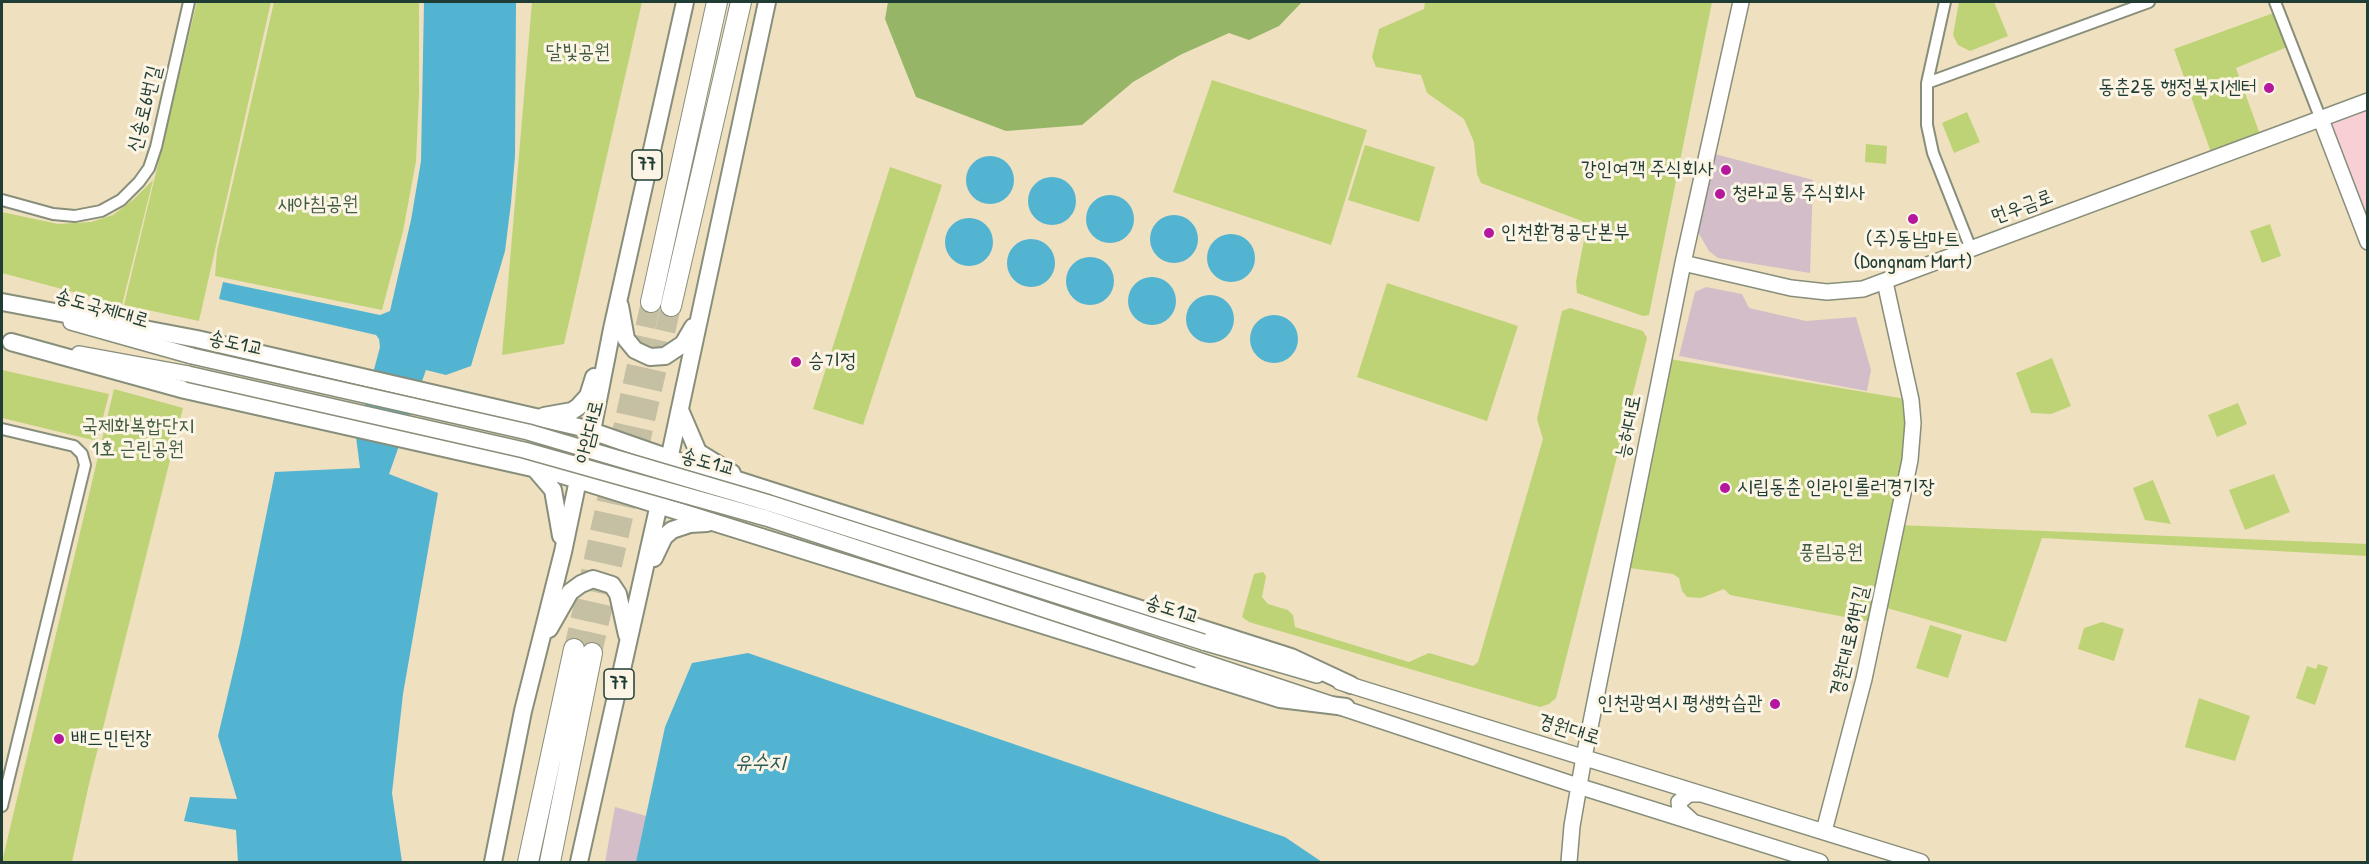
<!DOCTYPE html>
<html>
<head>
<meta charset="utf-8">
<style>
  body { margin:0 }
  #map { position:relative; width:2369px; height:864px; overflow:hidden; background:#efe0c0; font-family:"Patrick Hand",sans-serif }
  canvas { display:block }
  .frame { position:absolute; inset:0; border:3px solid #1f3d34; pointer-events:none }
</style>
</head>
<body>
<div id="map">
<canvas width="2369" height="864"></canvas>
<div class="frame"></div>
</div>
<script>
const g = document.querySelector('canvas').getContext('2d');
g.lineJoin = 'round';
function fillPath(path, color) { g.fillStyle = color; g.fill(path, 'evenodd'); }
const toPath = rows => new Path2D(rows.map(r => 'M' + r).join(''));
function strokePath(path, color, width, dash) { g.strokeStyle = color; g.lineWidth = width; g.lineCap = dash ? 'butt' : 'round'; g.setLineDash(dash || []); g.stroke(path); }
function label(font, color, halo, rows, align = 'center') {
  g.font = font + ' "Patrick Hand","Poor Story",sans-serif'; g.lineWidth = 6; g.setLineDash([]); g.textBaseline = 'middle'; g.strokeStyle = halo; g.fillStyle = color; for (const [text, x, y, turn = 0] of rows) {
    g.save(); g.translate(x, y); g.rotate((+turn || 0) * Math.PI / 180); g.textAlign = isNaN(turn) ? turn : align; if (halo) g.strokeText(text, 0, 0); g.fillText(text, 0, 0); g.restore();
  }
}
const built = toPath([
  [2367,101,2367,242,2320,117]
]);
const industrial = toPath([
  [1715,154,1813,180,1810,273,1718,258,1709,251,1698,232],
  [1706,287,1742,294,1749,308,1806,321,1856,317,1871,370,1867,391,1679,356,1695,292],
  [615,807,806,862,605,862]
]);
const green = toPath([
  [197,2,271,2,199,321,124,305],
  [274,2,419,2,419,94,416,161,403,231,382,310,215,276,217,251],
  [532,2,642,2,564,344,502,355],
  [1425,2,1712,2,1649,315,1643,316,1577,293,1576,282,1586,229,1582,221,1481,183,1477,174,1474,142,1464,119,1427,93,1421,75,1376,67,1372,57,1379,29,1424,9],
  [1959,2,1994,2,2008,36,1970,51,1958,45,1953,35],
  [2279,11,2292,45,2236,68,2262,140,2213,158,2174,49],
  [1212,80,1367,130,1331,245,1173,192],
  [1967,112,1980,142,1954,153,1942,123],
  [1866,144,1887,146,1886,164,1865,162],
  [1365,145,1435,167,1419,222,1348,200],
  [890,167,942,185,863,425,813,409],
  [153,180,122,305,2,273,2,212,58,224,91,222,113,215,134,199],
  [2270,224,2281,256,2262,263,2250,231],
  [1387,283,1518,326,1487,421,1357,377],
  [1570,308,1643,331,1647,338,1556,698,1549,704,1540,707,1249,622,1242,617,1254,574,1263,572,1266,576,1262,597,1268,604,1288,610,1293,615,1295,627,1409,662,1429,653,1473,666,1478,662,1543,439,1537,419,1562,311],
  [1664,358,1911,400,1897,525,2368,544,2367,556,2042,538,2006,642,1880,606,1876,623,1730,595,1724,589,1701,598,1687,597,1682,591,1679,578,1673,574,1622,567],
  [2052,358,2071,406,2051,414,2031,413,2016,373],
  [2,370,109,394,97,441,2,418],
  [114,389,183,408,89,784,72,862,2,862],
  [2238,403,2247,424,2217,437,2208,415],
  [2274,474,2290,512,2245,530,2229,490],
  [2153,480,2171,524,2145,520,2133,488],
  [2102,622,2124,629,2114,661,2078,649,2084,628],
  [1930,625,1962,635,1948,678,1916,668],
  [2318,664,2328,667,2315,705,2296,698,2307,666,2316,669],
  [2199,698,2250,716,2235,761,2185,747]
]);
const forest = toPath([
  [888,2,1302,2,1279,26,1249,40,1229,33,1180,55,1133,82,1082,125,1006,131,916,97,885,19]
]);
const water = toPath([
  [424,2,516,2,515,156,511,203,505,251,471,366,446,375,426,370,389,474,438,493,403,694,392,793,402,862,238,862,236,830,184,821,190,797,237,799,218,736,240,643,275,472,360,468,356,437,380,347,379,339,376,335,219,299,223,282,380,315,390,311,411,220,421,161],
  '966 180a24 24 0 1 1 48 0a24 24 0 1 1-48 0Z',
  '1028 201a24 24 0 1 1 48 0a24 24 0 1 1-48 0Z',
  '1086 219a24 24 0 1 1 48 0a24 24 0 1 1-48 0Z',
  '1150 239a24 24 0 1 1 48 0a24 24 0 1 1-48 0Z',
  '945 242a24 24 0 1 1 48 0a24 24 0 1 1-48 0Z',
  '1207 258a24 24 0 1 1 48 0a24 24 0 1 1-48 0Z',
  '1007 263a24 24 0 1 1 48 0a24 24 0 1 1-48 0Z',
  '1066 281a24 24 0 1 1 48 0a24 24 0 1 1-48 0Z',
  '1128 301a24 24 0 1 1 48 0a24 24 0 1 1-48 0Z',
  '1186 319a24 24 0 1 1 48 0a24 24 0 1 1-48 0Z',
  '1250 339a24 24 0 1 1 48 0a24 24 0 1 1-48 0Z',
  [748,653,1285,837,1322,862,636,862,665,727,692,663]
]);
const highwayTunnel = toPath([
  [574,649,651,302],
  [592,653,671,306]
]);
const street = toPath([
  [1945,2,1927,83,1927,125,1933,153,1971,249],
  [2275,2,2320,117],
  [1927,83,2149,2],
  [2,200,53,214,75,216,101,211,121,200,139,182,149,168,156,147,189,2],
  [2,429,74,446,82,454,85,465,2,806]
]);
const secondary = toPath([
  [2320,117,2368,242],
  [1683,263,1791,288,1827,292,1863,289,2368,101],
  [71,322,192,356],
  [79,354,188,374],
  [1203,642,1317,675],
  [1198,660,1578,786,1820,862],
  [1340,682,1921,862],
  [1692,821,1680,810,1679,802,1689,794,1700,794],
  [1824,831,1864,679,1910,460,1913,423,1911,400,1885,282],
  [1569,862,1572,826,1584,757,1683,263,1741,2]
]);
const primary = toPath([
  [2,302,197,339,583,428,669,458,1291,657,1351,685],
  [620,306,626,339,635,350,650,357,665,356,683,344,693,327],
  [11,342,185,390,559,474,1280,699,1346,707],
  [680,410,698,452,732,473],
  [544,416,572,411,578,407,588,396,594,377],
  [535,469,553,490,561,536],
  [667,469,767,2],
  [654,558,664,537,672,530,690,524,707,523],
  [549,629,570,592,581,584,593,579,612,585,618,594,627,635],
  [493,862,523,711,563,552,578,480,592,431,612,329,685,2],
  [579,862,661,495]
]);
const highway = toPath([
  [651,302,717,2],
  [671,306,741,2],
  [528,862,574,649],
  [550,862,592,653]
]);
const secondaryBridge = toPath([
  [192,356,528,432,769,503,1203,642],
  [188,374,524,450,766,518,1198,660]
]);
const markers = [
  [2269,88,6,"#b5179e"],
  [1726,170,6,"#b5179e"],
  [1720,194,6,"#b5179e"],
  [1913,219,6,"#b5179e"],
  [1489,233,6,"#b5179e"],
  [796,362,6,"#b5179e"],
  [1725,488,6,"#b5179e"],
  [1775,704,6,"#b5179e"],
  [59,739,6,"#b5179e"]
];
const shields = [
  [647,165,30],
  [619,684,30]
];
const shieldNames = [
  ["77",647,165],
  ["77",619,684]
];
const parkNames = [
  ["달빛공원",578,53],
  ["새아침공원",318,205],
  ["국제화복합단지",138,427],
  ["1호 근린공원",138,450],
  ["풍림공원",1831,553]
];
const poiNames = [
  ["동춘2동 행정복지센터",2257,88,"right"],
  ["강인여객 주식회사",1714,170,"right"],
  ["청라교통 주식회사",1732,194],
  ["인천환경공단본부",1501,233],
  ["(주)동남마트",1913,240,"center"],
  ["(Dongnam Mart)",1913,263,"center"],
  ["승기정",808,362],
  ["시립동춘 인라인롤러경기장",1737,488],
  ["인천광역시 평생학습관",1763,704,"right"],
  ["배드민턴장",71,739]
];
const streetNames = [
  ["신송로6번길",145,109,-76],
  ["먼우금로",2022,207,-20],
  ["송도국제대로",102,309,16],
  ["송도1교",236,344,13],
  ["능허대로",1629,427,-79],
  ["아암대로",590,432,-76],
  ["송도1교",708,463,16],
  ["송도1교",1172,610,18],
  ["경원대로81번길",1850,641,-77],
  ["경원대로",1569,730,17]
];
const waterNames = [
  ["유수지",760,763]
];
fillPath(built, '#f7cfd5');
fillPath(industrial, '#d2bdc8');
fillPath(green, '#bed376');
fillPath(forest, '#96b567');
fillPath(water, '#53b4d2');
strokePath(highwayTunnel, '#c5bfa4', 20, [20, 10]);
strokePath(street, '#878e7a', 14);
strokePath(secondary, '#878e7a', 18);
strokePath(primary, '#878e7a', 20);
strokePath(highway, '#878e7a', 22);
strokePath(street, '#fff', 10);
strokePath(secondary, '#fff', 15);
strokePath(primary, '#fff', 16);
strokePath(highway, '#fff', 20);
strokePath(secondaryBridge, '#878e7a', 18, []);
strokePath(secondaryBridge, '#fff', 15);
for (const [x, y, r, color] of markers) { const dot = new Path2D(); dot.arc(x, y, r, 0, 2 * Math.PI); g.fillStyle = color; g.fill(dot); strokePath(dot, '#fcf5e5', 2); }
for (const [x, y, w] of shields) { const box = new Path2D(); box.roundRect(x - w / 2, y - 15, w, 30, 4.5); g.fillStyle = '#fcf5e5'; g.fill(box); strokePath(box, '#1f3d34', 1.5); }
label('bold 18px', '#1f3d34', null, shieldNames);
label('20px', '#3f5b41', '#fcf5e5', parkNames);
label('20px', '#1f3d34', '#fcf5e5', poiNames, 'left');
label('20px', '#1f3d34', '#fcf5e5', streetNames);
label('italic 21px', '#2c5b5c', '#fcf5e5', waterNames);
</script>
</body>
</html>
